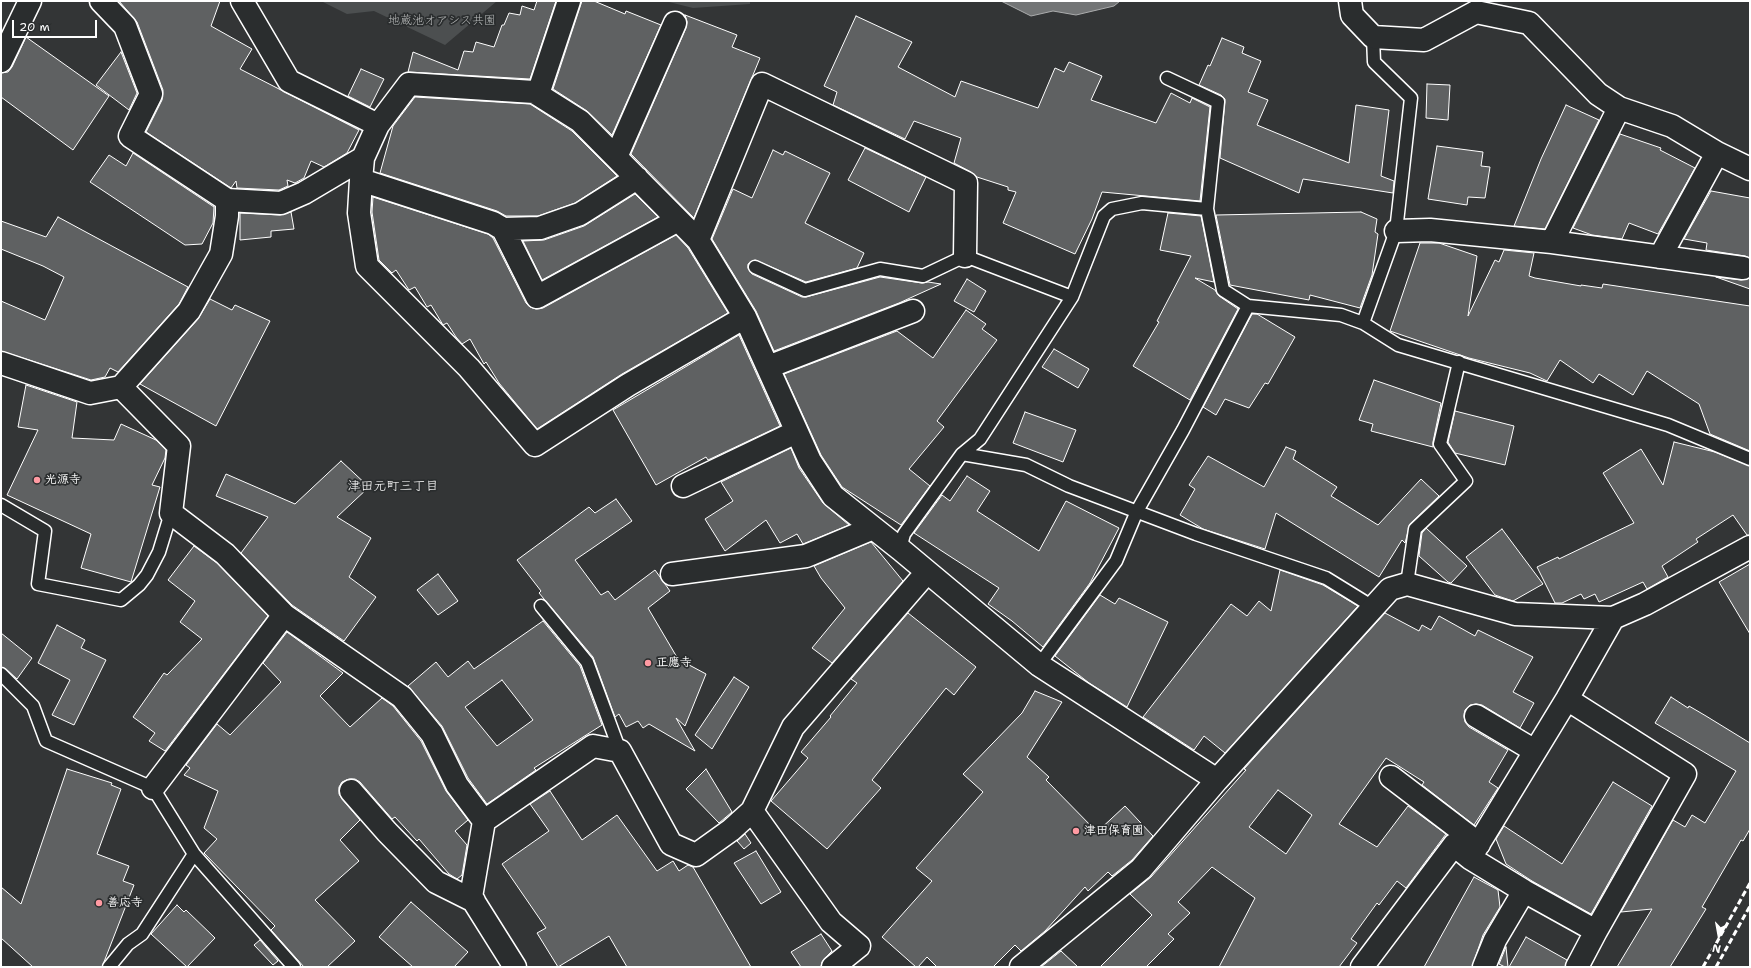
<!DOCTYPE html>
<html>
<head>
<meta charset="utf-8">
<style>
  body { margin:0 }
  #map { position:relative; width:1751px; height:968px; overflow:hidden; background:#333536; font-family:"Shantell Sans",sans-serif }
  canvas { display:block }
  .frame { position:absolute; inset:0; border:2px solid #fff; pointer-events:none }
  .north { position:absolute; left:1699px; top:916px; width:40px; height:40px; -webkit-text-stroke:3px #2a2d2e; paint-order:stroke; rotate:191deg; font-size:11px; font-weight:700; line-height:16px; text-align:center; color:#fff }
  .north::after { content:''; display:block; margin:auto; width:14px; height:18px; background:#fff; clip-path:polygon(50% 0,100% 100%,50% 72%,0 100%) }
  .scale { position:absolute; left:12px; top:20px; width:85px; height:18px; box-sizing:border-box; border:2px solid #fff; border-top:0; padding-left:5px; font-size:12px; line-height:14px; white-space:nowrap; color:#fff; -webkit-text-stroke:3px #2a2d2e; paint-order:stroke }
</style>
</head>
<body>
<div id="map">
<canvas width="1751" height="968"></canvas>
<div class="frame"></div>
<div class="north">N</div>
<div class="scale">20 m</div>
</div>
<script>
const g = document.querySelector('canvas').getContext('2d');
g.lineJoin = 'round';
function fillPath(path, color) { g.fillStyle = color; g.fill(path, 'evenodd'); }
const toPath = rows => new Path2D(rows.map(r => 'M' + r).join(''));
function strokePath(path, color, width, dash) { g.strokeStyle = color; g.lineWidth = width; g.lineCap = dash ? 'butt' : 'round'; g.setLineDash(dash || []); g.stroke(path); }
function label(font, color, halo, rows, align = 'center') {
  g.font = font + ' "Shantell Sans","Klee One",sans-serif'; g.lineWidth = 3.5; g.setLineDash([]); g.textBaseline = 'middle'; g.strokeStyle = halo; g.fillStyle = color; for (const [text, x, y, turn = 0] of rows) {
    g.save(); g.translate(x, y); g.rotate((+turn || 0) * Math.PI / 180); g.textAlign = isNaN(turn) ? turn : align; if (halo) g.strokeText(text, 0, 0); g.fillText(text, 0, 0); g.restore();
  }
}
const green = toPath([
  [321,1,497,1,445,45,374,11,347,14],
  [665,1,750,1,750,4,693,8]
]);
const water = toPath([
  [1001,1,1120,1,1114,6,1076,15,1053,11,1031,16,1001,1]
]);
const building = toPath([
  [119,1,220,1,211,26,252,49,240,69,359,130,347,153,324,167,311,161,304,178,295,183,287,180,288,186,279,190,237,188,236,181,231,188,146,132,162,100,163,90,137,22,119,1],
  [537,1,556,1,530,79,408,72,413,52,458,70,464,51,473,52,476,42,494,47,502,25,504,25,509,13,520,15,522,6,534,10,537,1],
  [582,1,594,1,625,14,626,11,661,25,612,135,587,111,553,89,582,1],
  [685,15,737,35,732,47,760,58,694,218,631,154,686,28,687,22,685,15],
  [856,16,912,42,898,67,955,97,961,81,1038,108,1055,68,1064,72,1069,62,1102,76,1091,100,1156,123,1171,93,1190,103,1192,98,1210,107,1200,201,1102,192,1092,219,1075,254,1003,223,1016,192,1008,190,1008,187,977,177,971,172,954,163,961,138,914,121,905,139,833,105,837,92,824,86,856,16],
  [26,37,109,96,73,150,1,97,1,73,8,72,12,67,26,37],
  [1222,38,1244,47,1242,53,1261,61,1248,92,1268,100,1257,125,1349,163,1356,105,1389,110,1381,176,1394,181,1393,193,1303,179,1299,193,1220,158,1225,99,1221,95,1199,85,1208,65,1210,66,1222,38],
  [121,52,137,93,129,110,96,85,121,52],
  [361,69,384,79,370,107,348,96,361,69],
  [1427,84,1450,85,1448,120,1426,118,1427,84],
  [415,97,530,104,572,131,617,176,575,203,538,216,506,216,497,211,380,173,393,126,415,97],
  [1566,105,1599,120,1545,229,1514,226,1541,159,1566,105],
  [1620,134,1661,148,1660,150,1695,168,1658,234,1629,223,1622,239,1592,235,1573,228,1620,134],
  [1437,146,1483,152,1481,166,1490,167,1485,198,1468,197,1467,205,1428,199,1437,146],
  [865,148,926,177,909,212,848,180,865,148],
  [773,150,783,155,785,151,830,173,805,223,864,253,857,268,806,282,755,260,748,264,748,268,752,274,802,297,806,297,880,277,922,283,928,282,941,284,899,303,774,351,756,311,712,239,733,189,752,198,773,150],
  [133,153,214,207,213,223,202,244,185,245,90,182,109,155,126,166,133,153],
  [1711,191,1750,198,1750,258,1745,256,1706,250,1707,243,1684,239,1711,191],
  [635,194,658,217,542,280,523,241,544,240,584,226,635,194],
  [373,197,488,234,493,238,526,303,530,307,536,309,543,308,676,235,688,248,728,313,622,374,537,429,499,383,486,362,484,364,470,339,462,344,456,337,447,323,443,325,431,305,427,307,415,287,409,290,396,270,392,273,379,260,372,212,373,197],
  [291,212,294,229,271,231,271,237,240,240,240,213,280,215,291,212],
  [1361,212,1377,219,1375,232,1378,234,1372,275,1360,308,1310,295,1309,300,1230,285,1216,215,1361,212],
  [1168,213,1201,216,1214,282,1195,278,1215,290,1219,296,1238,309,1190,400,1133,366,1159,322,1157,321,1191,256,1160,250,1168,213],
  [58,217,188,287,179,304,118,372,110,368,105,377,91,380,1,351,1,301,45,320,64,277,43,266,1,249,1,221,46,237,58,217],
  [1420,243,1439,243,1477,256,1468,316,1495,260,1499,262,1504,250,1534,253,1529,276,1535,278,1581,286,1581,285,1602,288,1603,284,1750,306,1750,451,1710,434,1699,404,1647,371,1633,395,1599,374,1593,383,1560,360,1547,381,1530,373,1469,358,1390,331,1420,243],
  [1716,277,1741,280,1750,278,1750,289,1716,277],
  [967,279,986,291,974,312,954,301,967,279],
  [210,299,232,310,235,305,270,321,216,426,140,384,198,319,210,299],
  [966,310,986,324,982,329,997,340,937,421,944,427,909,469,930,486,901,525,842,487,821,455,784,374,897,331,933,358,966,310],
  [1252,314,1257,314,1295,337,1268,384,1265,383,1249,408,1225,399,1216,415,1203,407,1252,314],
  [739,335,780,426,708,460,706,457,656,485,613,410,739,335],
  [1054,349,1089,369,1078,388,1042,367,1054,349],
  [1374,380,1441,403,1433,442,1433,447,1371,431,1373,424,1359,420,1374,380],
  [26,385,77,402,72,438,114,440,121,424,156,440,166,450,165,458,152,485,160,487,131,582,81,568,91,534,7,495,38,430,18,427,26,385],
  [1455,411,1514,426,1505,465,1455,453,1448,442,1455,411],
  [1025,412,1076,430,1063,462,1013,443,1025,412],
  [1674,442,1715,452,1750,466,1750,535,1747,535,1733,515,1696,539,1698,542,1662,566,1668,577,1647,589,1643,582,1599,602,1595,594,1584,599,1581,594,1562,603,1555,603,1537,567,1558,557,1559,559,1634,523,1603,473,1641,449,1663,485,1674,442],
  [1286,447,1296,451,1293,459,1337,487,1331,496,1378,525,1421,479,1439,496,1410,524,1405,543,1402,540,1379,577,1276,513,1265,549,1203,529,1180,515,1195,489,1189,485,1208,456,1264,487,1286,447],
  [791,448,799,468,823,503,849,525,803,544,797,534,780,543,766,520,725,551,705,519,733,501,721,482,791,448],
  [341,461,369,487,337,517,371,538,349,577,376,597,344,641,292,605,241,553,268,517,216,496,226,474,295,504,341,461],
  [967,476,990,491,977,511,1039,551,1066,501,1119,528,1090,583,1043,647,1012,621,988,604,999,588,914,533,942,495,950,501,967,476],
  [616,499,632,521,575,560,601,595,608,591,615,600,655,570,670,591,648,608,678,659,706,674,685,726,676,718,695,751,649,724,643,728,638,721,626,727,619,714,615,717,593,657,544,599,539,593,541,591,517,560,589,507,595,513,616,499],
  [1426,528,1467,566,1451,583,1448,582,1419,556,1422,533,1426,528],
  [1502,529,1543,584,1513,601,1495,595,1466,557,1502,529],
  [871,542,903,581,832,663,812,648,845,608,821,578,814,566,871,542],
  [194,546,217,563,268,616,165,751,149,741,155,733,133,717,164,673,167,675,202,639,180,622,195,601,168,580,194,546],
  [1750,564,1750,634,1719,582,1750,564],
  [1280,570,1323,585,1358,606,1225,753,1204,736,1194,750,1143,717,1231,604,1247,616,1259,601,1271,611,1280,570],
  [438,574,458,601,438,615,417,590,438,574],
  [1100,595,1115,604,1119,598,1168,622,1127,707,1089,683,1055,656,1100,595],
  [908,613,976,667,954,695,946,688,872,780,881,788,827,849,771,801,808,758,801,752,831,717,830,716,857,683,851,679,908,613],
  [1385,613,1419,631,1422,625,1431,630,1439,616,1475,636,1478,630,1533,657,1513,692,1534,703,1520,728,1482,705,1476,704,1470,705,1465,710,1464,716,1465,722,1469,727,1508,750,1489,782,1498,788,1474,825,1422,785,1424,782,1386,758,1339,824,1377,847,1408,806,1446,834,1406,888,1397,881,1379,905,1377,903,1351,939,1357,943,1339,967,1219,967,1255,898,1212,867,1178,902,1190,913,1168,934,1174,939,1146,967,1100,967,1152,915,1130,894,1151,877,1246,770,1244,769,1385,613],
  [1278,790,1312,815,1286,854,1249,827,1278,790],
  [543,621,580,666,602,725,534,768,536,770,487,804,468,778,442,726,408,686,436,662,448,677,468,661,474,669,543,621],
  [502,680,533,720,497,746,465,707,502,680],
  [57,625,85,640,81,648,106,660,74,725,52,715,70,680,38,663,57,625],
  [287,632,343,673,320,696,350,727,382,698,393,706,421,741,446,791,468,820,455,831,467,845,462,875,457,879,449,874,419,839,417,841,395,817,392,819,360,782,355,779,349,779,342,782,339,787,339,794,342,799,360,820,340,840,359,861,315,900,355,941,327,967,304,967,271,930,275,926,204,853,217,839,204,828,218,791,184,775,190,768,186,765,217,724,230,735,281,682,263,663,287,632],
  [1,633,32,658,17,679,6,669,1,667,1,633],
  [734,677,749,687,712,749,695,735,734,677],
  [1035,691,1062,702,1027,757,1049,777,1046,780,1097,832,1125,806,1153,836,1132,860,1112,876,1108,872,1088,891,1085,887,1045,931,1021,951,1015,945,993,967,937,967,927,957,918,967,916,967,882,937,932,881,916,868,983,792,963,774,1022,713,1035,691],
  [1671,697,1688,708,1689,706,1706,716,1750,743,1750,829,1743,841,1741,840,1702,907,1706,909,1670,967,1617,967,1652,909,1621,912,1673,820,1685,827,1692,815,1705,823,1736,771,1655,723,1671,697],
  [67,769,112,783,111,785,121,789,97,854,129,866,123,881,134,885,102,967,33,967,1,938,1,887,21,904,67,769],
  [706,769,732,812,719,823,686,789,706,769],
  [1613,782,1652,806,1591,914,1532,881,1506,864,1496,839,1504,826,1562,864,1613,782],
  [550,791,582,840,617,815,657,871,673,861,679,871,688,865,693,867,751,967,627,967,609,936,558,967,537,933,546,928,502,864,549,831,530,804,550,791],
  [745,834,751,843,744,849,737,841,745,834],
  [756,851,781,892,761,904,734,863,756,851],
  [1474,877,1498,890,1500,907,1483,935,1472,967,1424,967,1474,877],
  [411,902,468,952,454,967,413,967,379,937,411,902],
  [177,905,184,912,186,910,215,938,187,967,151,934,177,905],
  [821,934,832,951,825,958,822,962,821,967,801,967,791,952,821,934],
  [1526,937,1567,960,1565,967,1509,967,1526,937],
  [260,940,278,961,273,965,254,945,260,940],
  [1506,947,1508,967,1505,967,1499,964,1506,947],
  [1061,951,1078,967,1041,967,1061,951]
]);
const service = toPath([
  [1167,78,1218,102,1207,209,1223,290,1248,306,1341,315,1363,323,1398,345,1668,425,1750,459],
  [755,267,805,290,880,269,923,276,965,256,1072,297],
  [1363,323,1396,231,1411,98,1374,62,1373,37],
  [962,454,1026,465,1069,486,1196,534,1326,578,1373,607],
  [1,505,45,531,38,584,121,600,139,585,147,575,159,552,171,513],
  [900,549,904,534,962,454,980,439,1072,297,1104,216,1112,209,1142,203,1207,209],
  [1407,584,1415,529,1466,481,1440,444,1459,362],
  [541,606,587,662,620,751],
  [1039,665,1116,561,1137,511,1183,430,1248,306],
  [1,674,33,706,46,741,153,788,194,854,294,967],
  [109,967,128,944,142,934,194,854]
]);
const minor = toPath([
  [101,1,125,26,151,94,130,136,227,200],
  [242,1,289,81,378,125,363,158,361,180,359,213,367,266,469,368,535,445,628,385,745,317],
  [1350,1,1352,15,1373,37,1424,40,1476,12,1529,23,1598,94,1619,108,1672,126,1717,153,1750,169],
  [1,61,30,1],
  [538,94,569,1],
  [378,125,409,84,534,92,580,121,698,240,745,317,810,461,833,496,900,549,1039,665,1217,780],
  [616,157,675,23],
  [361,180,493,223,503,229,537,297,678,220],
  [503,229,540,228,580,214,637,178],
  [1396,231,1430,230,1552,242,1743,268],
  [698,240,762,84,966,183,965,256],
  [1552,242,1619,108],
  [1660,257,1717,153],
  [1,363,90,393,121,387,179,446,171,513,225,554,284,615,402,697,432,734,457,785,484,821,471,897,515,967],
  [768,367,913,311],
  [121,387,189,311,221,254,227,216,227,200,281,203,304,193,363,158],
  [683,486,796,432],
  [672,574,806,556,873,528],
  [1567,699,1685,774,1596,931,1577,967],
  [1476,716,1535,751],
  [1391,777,1479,844],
  [153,788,284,615],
  [351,791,387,832,436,882,474,901],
  [752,811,831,922,859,946,833,967],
  [484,821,593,746,620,751,671,844,696,855,731,830,752,811,793,727,927,572],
  [1596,931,1524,891,1470,858,1567,699,1613,618],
  [1021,967,1141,869,1217,780,1390,589,1407,584,1515,614,1613,618,1645,604,1750,547],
  [1362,967,1454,845,1470,858],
  [1484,967,1495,940,1524,891]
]);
const rail = toPath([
  [1703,967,1750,883],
  [1716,967,1750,906]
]);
const markers = [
  [37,480,4,"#ff9aa2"],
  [648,663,4,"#ff9aa2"],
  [1076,831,4,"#ff9aa2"],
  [99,903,4,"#ff9aa2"]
];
const parkNames = [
  ["地蔵池オアシス共園",442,21]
];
const poiNames = [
  ["光源寺",45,480],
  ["正應寺",656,663],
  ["津田保育園",1084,831],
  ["善応寺",107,903]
];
const neighbourhoodNames = [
  ["津田元町三丁目",393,487]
];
fillPath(green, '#4c4f50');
fillPath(water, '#737576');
strokePath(water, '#abacad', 1);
fillPath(building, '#5f6162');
strokePath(building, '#fff', 1);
strokePath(service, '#fff', 15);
strokePath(minor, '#fff', 25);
strokePath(service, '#2a2d2e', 12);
strokePath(minor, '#2a2d2e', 22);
strokePath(rail, '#fff', 3, [6, 3]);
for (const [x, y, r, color] of markers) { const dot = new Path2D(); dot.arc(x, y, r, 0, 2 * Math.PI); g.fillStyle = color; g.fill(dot); strokePath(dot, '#2a2d2e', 1.5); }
label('12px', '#b7b9b9', '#2a2d2e', parkNames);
label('bold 12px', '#fff', '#2a2d2e', poiNames, 'left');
label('13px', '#fff', '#2a2d2e', neighbourhoodNames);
</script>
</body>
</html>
